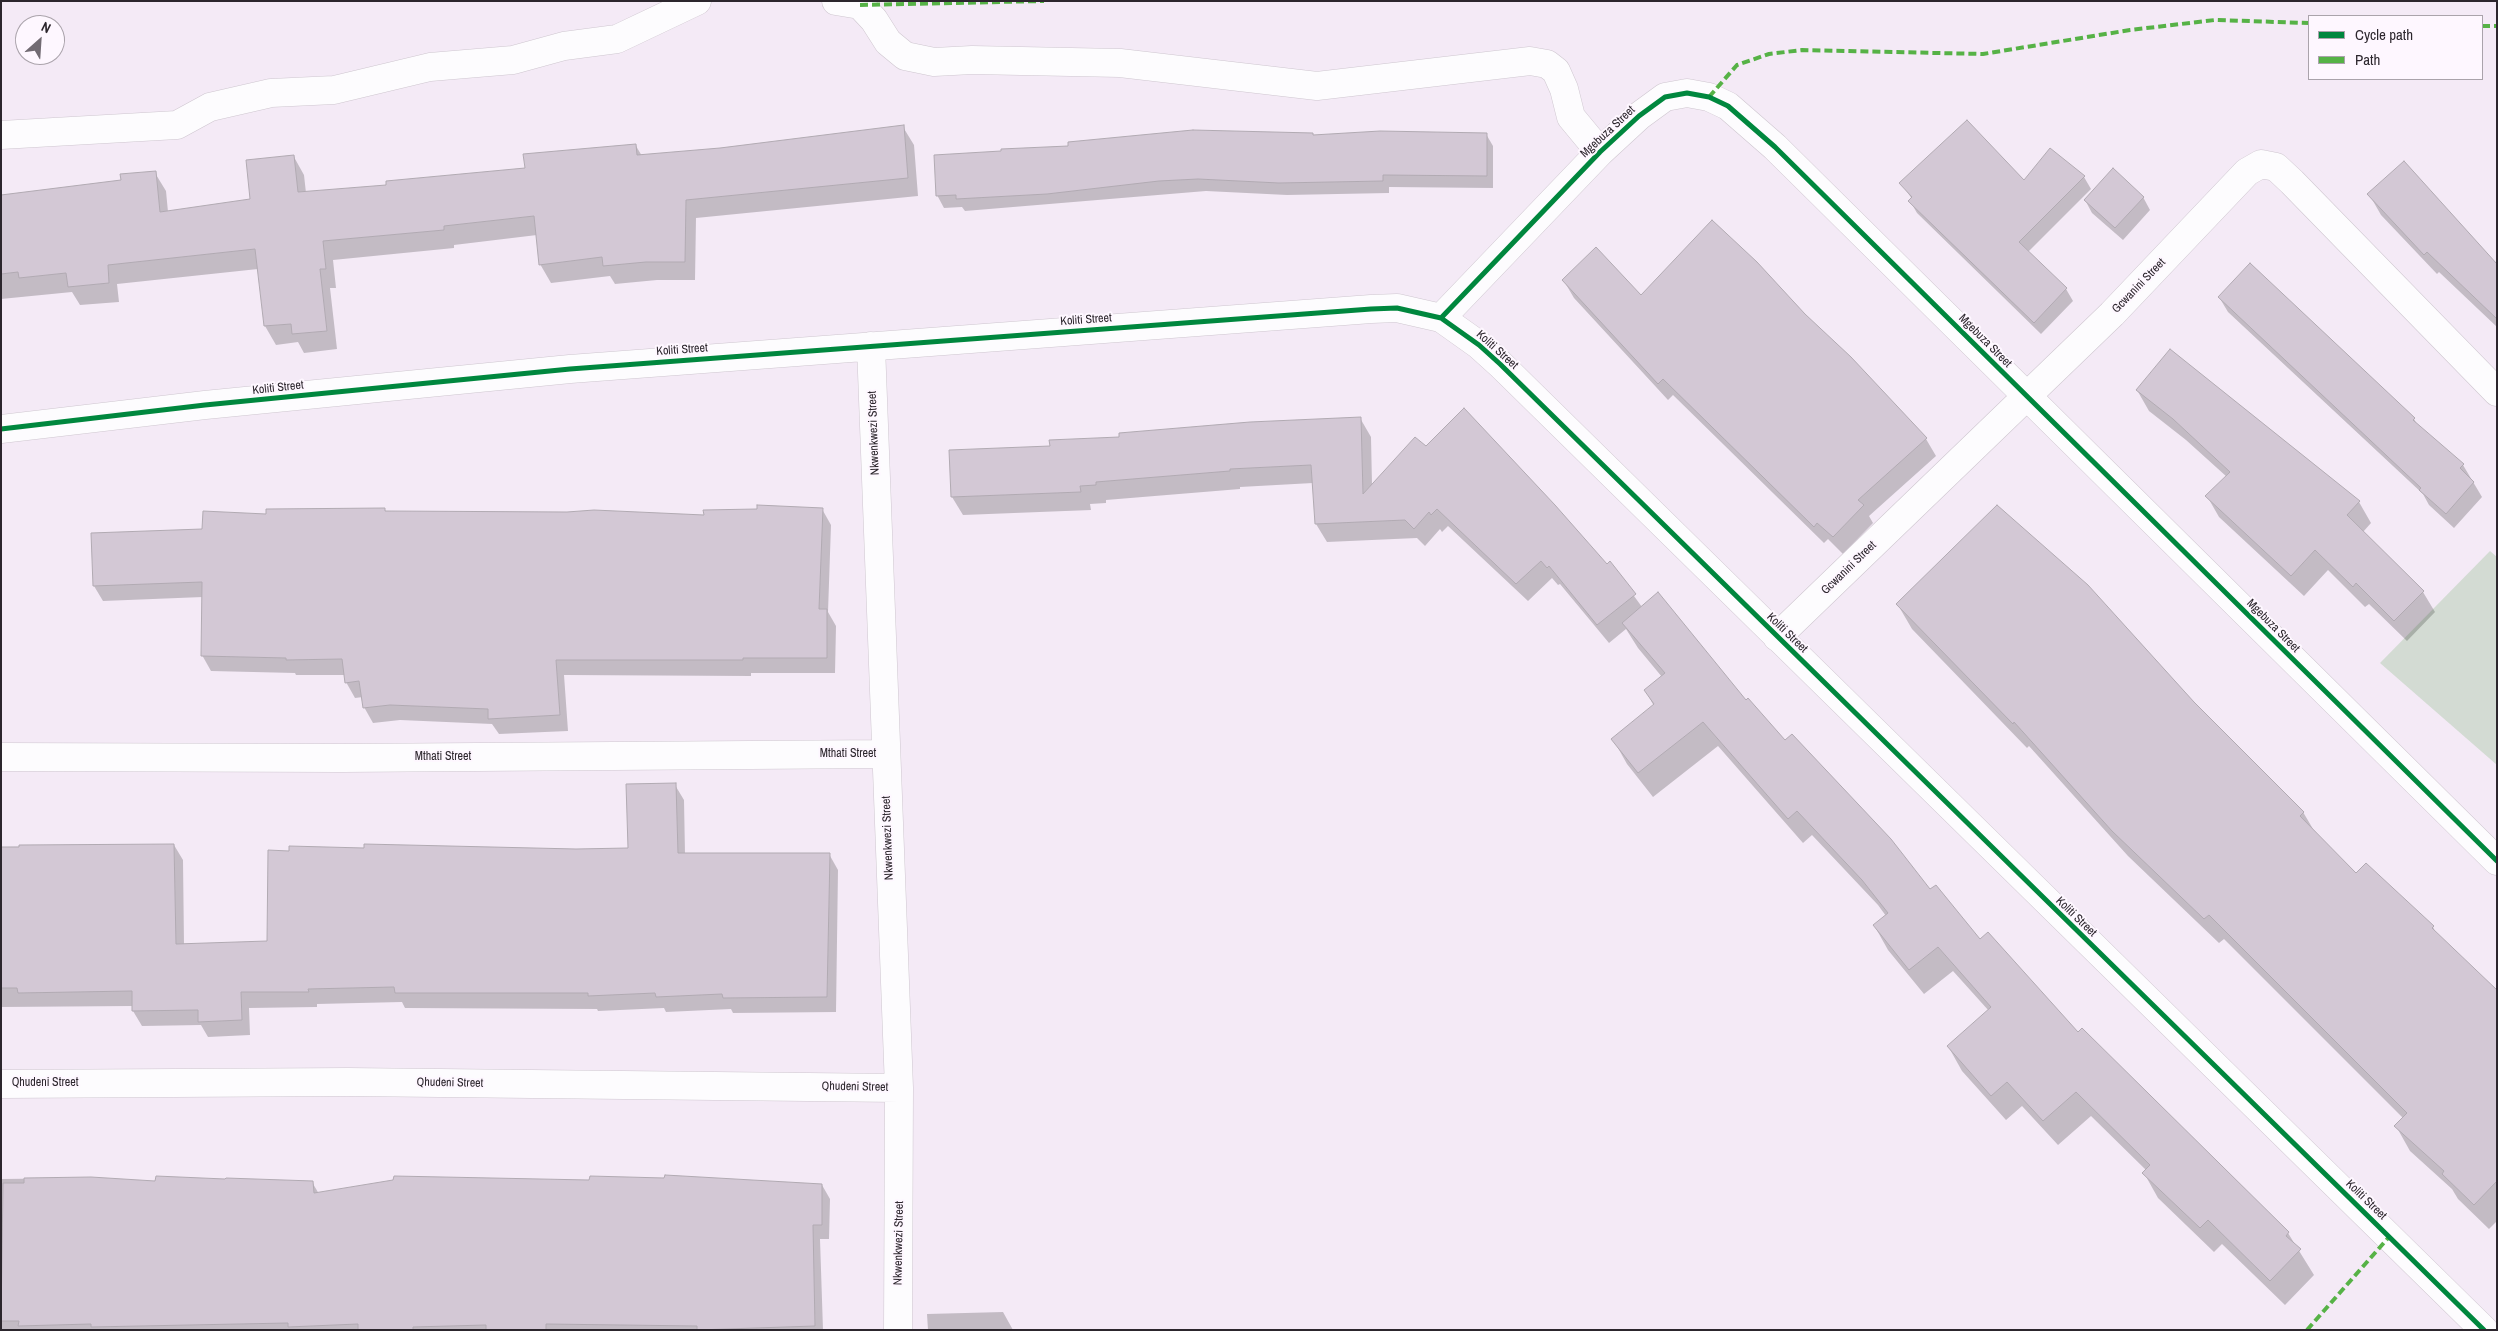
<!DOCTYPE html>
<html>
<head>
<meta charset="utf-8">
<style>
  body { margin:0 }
  #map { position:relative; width:2498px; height:1331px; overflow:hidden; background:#f4eaf6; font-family:"Archivo Narrow",sans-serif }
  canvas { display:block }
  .frame { position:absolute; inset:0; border:2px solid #2c262d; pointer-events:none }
  .legend { position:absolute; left:2308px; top:15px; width:175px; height:65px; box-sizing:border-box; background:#fef7ff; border:1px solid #aaa3ab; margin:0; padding:6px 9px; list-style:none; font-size:15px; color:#2c262d }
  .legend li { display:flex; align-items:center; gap:10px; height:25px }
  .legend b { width:25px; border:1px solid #aaa3ab }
  .north { position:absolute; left:15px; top:15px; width:50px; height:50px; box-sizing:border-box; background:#fef7ff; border:1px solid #aaa3ab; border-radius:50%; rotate:26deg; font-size:14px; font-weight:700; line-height:20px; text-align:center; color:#2c262d }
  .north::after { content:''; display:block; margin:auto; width:18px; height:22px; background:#726b73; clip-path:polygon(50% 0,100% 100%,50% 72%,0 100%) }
</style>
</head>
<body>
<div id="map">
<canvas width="2498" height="1331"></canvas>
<div class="frame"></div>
<ul class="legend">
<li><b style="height:6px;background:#00873e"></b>Cycle path</li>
<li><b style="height:6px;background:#56b246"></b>Path</li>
</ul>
<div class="north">N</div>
</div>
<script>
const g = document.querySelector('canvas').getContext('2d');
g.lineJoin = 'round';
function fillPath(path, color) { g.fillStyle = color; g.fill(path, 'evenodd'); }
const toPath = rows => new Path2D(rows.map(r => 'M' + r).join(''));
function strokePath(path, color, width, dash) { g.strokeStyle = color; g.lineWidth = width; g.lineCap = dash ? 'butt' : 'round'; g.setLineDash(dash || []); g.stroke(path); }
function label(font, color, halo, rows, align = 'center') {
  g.font = font + ' "Archivo Narrow",sans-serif'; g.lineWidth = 4; g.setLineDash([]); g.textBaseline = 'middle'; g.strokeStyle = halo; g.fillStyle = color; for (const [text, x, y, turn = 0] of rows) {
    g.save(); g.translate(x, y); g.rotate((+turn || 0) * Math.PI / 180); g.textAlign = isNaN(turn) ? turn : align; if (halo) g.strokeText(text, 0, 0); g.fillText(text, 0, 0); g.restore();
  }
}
const green = toPath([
  [2490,551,2497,557,2497,765,2380,663]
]);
const shadow = toPath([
  [903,127,914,145,918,196,696,218,695,280,657,280,615,284,610,276,551,283,540,264,537,235,454,245,454,248,333,260,336,288,330,288,337,349,304,353,298,342,276,345,265,326,258,269,117,284,119,302,80,305,72,292,1,299,1,197,122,181,155,173,166,191,168,212,251,200,294,157,304,175,306,193,388,186,526,169,636,146,642,156,720,149],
  [1313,134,1314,136,1486,134,1493,146,1493,188,1389,187,1389,193,1287,195,1206,191,965,211,962,207,944,208,937,195],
  [2084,177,2091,189,2028,252,2066,289,2073,301,2041,334,1917,213,1910,201,1912,199,1901,183,2024,182],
  [2369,194,2497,266,2497,327,2439,272,2437,274,2381,215],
  [2143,197,2150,210,2123,240,2092,213,2085,200],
  [1564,281,1641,297,1804,315,1850,358,1926,439,1936,456,1869,516,1873,523,1843,554,1828,539,1824,543,1673,395,1668,400,1574,298],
  [2219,297,2414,419,2418,426,2463,465,2482,497,2454,528,2429,505,2423,494,2228,312],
  [2170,350,2359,502,2371,523,2363,532,2423,592,2435,612,2407,641,2369,604,2365,607,2328,570,2304,596,2219,517,2207,496,2227,477,2186,440,2149,411,2137,390],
  [1360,418,1371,437,1372,485,1426,448,1606,566,1610,563,1642,607,1746,702,1980,941,2078,1034,2082,1030,2241,1185,2288,1233,2314,1275,2285,1305,2222,1244,2214,1252,2158,1198,2144,1173,2146,1170,2091,1116,2058,1145,2022,1106,2006,1120,1962,1071,1948,1046,1989,1011,1953,971,1924,994,1888,950,1874,925,1886,916,1878,905,1812,835,1803,843,1718,746,1653,797,1627,764,1613,739,1654,706,1645,690,1662,677,1638,648,1626,629,1609,643,1560,584,1558,585,1552,578,1528,601,1448,526,1442,532,1440,529,1425,546,1417,538,1327,542,1316,524,1313,483,1240,487,1240,489,1106,500,1106,503,1090,504,1091,510,963,515,952,497,1051,447,1121,438],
  [822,509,831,525,828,612,836,626,835,673,751,673,751,676,564,675,568,731,499,734,492,724,400,720,373,723,364,707,363,697,355,698,346,682,345,675,296,675,295,673,211,671,202,655,203,597,103,601,94,586,204,531,267,515,385,510,386,512,705,516],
  [1898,605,2193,703,2303,812,2316,834,2356,875,2433,927,2437,935,2497,998,2497,1221,2489,1229,2458,1199,2452,1189,2410,1151,2396,1126,2403,1118,2224,939,2219,943,2128,856,2029,746,2027,748,1912,629],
  [675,785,684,800,685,854,829,854,838,870,836,1012,733,1013,731,1009,666,1012,664,1008,598,1011,597,1009,405,1008,402,1002,317,1004,317,1007,249,1008,250,1035,208,1037,201,1025,142,1026,133,1011,133,1006,1,1007,1,847,174,845,183,860,184,945,268,942,365,850,629,849],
  [91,1178,156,1182,312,1182,319,1194,822,1185,830,1199,829,1239,820,1239,823,1330,1,1330,1,1179],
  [1003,1312,1013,1330,928,1330,927,1314]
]);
const building = toPath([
  [1967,120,2024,180,2050,148,2085,176,2019,242,2067,288,2034,323,1908,201,1912,197,1899,183,1967,120],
  [904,125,908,178,686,200,685,262,646,262,603,266,602,257,539,265,534,216,444,226,444,230,323,241,326,269,320,269,327,331,292,334,291,324,264,326,255,249,108,265,109,283,68,287,66,273,19,278,18,272,1,274,1,195,121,180,120,174,156,171,160,212,250,199,246,160,294,155,298,192,386,185,386,181,525,168,523,154,636,144,637,155,720,148,904,125],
  [1193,130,1313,133,1313,135,1380,131,1487,133,1487,176,1383,175,1383,181,1279,183,1198,179,1159,181,1047,194,956,199,956,195,936,196,934,155,1001,151,1001,149,1068,146,1068,142,1193,130],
  [2404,161,2497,264,2497,319,2427,252,2424,255,2367,194,2404,161],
  [2113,168,2144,197,2115,228,2084,200,2113,168],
  [1712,220,1757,262,1805,314,1851,357,1927,438,1858,500,1864,505,1833,537,1817,523,1814,527,1663,379,1658,384,1562,280,1596,247,1641,295,1712,220],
  [2250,263,2415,418,2413,420,2464,464,2460,468,2474,482,2446,514,2419,490,2421,488,2218,297,2250,263],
  [2170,349,2360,501,2347,515,2424,591,2394,621,2356,583,2353,587,2315,550,2291,576,2205,496,2230,472,2173,419,2136,390,2170,349],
  [1464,408,1555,505,1607,564,1610,561,1636,594,1597,625,1549,566,1547,568,1541,561,1516,584,1437,509,1431,515,1429,512,1414,529,1405,520,1315,524,1311,465,1230,469,1230,471,1096,482,1096,485,1080,486,1081,492,951,497,949,450,1050,446,1049,440,1119,437,1119,433,1250,422,1361,417,1363,494,1415,437,1426,446,1464,408],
  [757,505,823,508,819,609,827,609,827,658,743,658,743,660,556,660,560,715,488,719,488,709,390,705,363,708,359,681,345,683,342,659,286,660,286,658,201,656,202,582,93,586,91,533,202,529,203,511,266,514,266,509,385,508,385,511,567,512,594,510,704,515,703,510,757,509,757,505],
  [1997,505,2088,585,2194,702,2304,812,2300,816,2356,873,2366,863,2434,926,2432,928,2497,990,2497,1181,2474,1205,2442,1174,2444,1171,2394,1126,2407,1113,2209,915,2204,919,2112,831,2014,722,2013,724,1896,604,1997,505],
  [1658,592,1746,700,1748,698,1785,740,1792,734,1891,839,1930,889,1936,885,1980,939,1988,932,2078,1032,2082,1028,2289,1232,2286,1236,2301,1249,2270,1281,2208,1220,2200,1228,2142,1173,2150,1165,2076,1092,2043,1121,2007,1082,1991,1096,1947,1046,1991,1007,1938,947,1909,970,1873,925,1888,913,1862,880,1797,811,1788,819,1703,722,1638,773,1611,739,1654,704,1644,690,1665,673,1622,623,1658,592],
  [676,783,678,853,830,853,827,997,723,998,722,994,656,997,655,993,588,996,588,993,395,993,394,987,308,989,309,992,241,992,242,1020,198,1022,198,1010,132,1011,132,991,18,993,17,988,1,988,1,847,19,847,19,845,174,844,176,944,267,941,268,850,289,851,289,846,364,848,364,844,576,849,628,848,626,784,676,783],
  [665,1175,822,1184,822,1225,813,1225,815,1326,697,1330,697,1326,546,1324,546,1330,486,1330,486,1325,413,1327,413,1330,358,1330,358,1324,288,1327,288,1323,91,1327,91,1324,18,1326,19,1321,1,1321,3,1183,24,1183,24,1178,91,1177,155,1181,156,1176,225,1179,226,1178,313,1181,314,1193,393,1180,394,1176,589,1180,590,1176,664,1178,665,1175]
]);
const street = toPath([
  [836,1,860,5,874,20,888,42,905,56,934,62,972,60,1120,63,1317,86,1530,61,1547,64,1556,71,1564,89,1571,117,1600,152],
  [1,135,177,125,210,107,271,93,334,90,430,67,513,60,564,46,617,39,697,1],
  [1441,318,1600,152,1639,116,1665,97,1687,93,1709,97,1728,106,1775,147,2497,861],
  [871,346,899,1088,898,1330],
  [1,429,205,405,570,369,1371,309,1397,308,1441,318,1479,345,1500,364,2484,1330],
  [1777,637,2112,314,2247,172,2261,164,2276,167,2292,182,2497,392],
  [1,757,342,758,885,754],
  [1,1084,348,1082,899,1088]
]);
const quiet = toPath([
  [860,5,1044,1],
  [2482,26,2497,26],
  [1709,97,1737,65,1769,54,1802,50,1983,54,2130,30,2215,20,2309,23],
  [2307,1330,2389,1237]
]);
const cycleway = toPath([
  [1441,318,1600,152,1639,116,1665,97,1687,93,1709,97,1728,106,1775,147,2497,861],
  [1,429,205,405,570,369,1371,309,1397,308,1441,318,1479,345,1500,364,2484,1330]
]);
const streetNames = [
  ["Mgebuza Street",1608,132,-43],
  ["Gcwanini Street",2139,286,-46],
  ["Koliti Street",1086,320,-4],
  ["Mgebuza Street",1985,341,45],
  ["Koliti Street",682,350,-4],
  ["Koliti Street",1497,350,42],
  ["Koliti Street",278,388,-6],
  ["Nkwenkwezi Street",874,433,-92],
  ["Gcwanini Street",1849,568,-44],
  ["Mgebuza Street",2273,626,45],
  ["Koliti Street",1787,633,44],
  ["Mthati Street",848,754],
  ["Mthati Street",443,757],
  ["Nkwenkwezi Street",888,838,-92],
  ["Koliti Street",2076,917,44],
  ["Qhudeni Street",45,1083],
  ["Qhudeni Street",450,1083,1],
  ["Qhudeni Street",855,1087,1],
  ["Koliti Street",2366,1200,44],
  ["Nkwenkwezi Street",899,1243,-89]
];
fillPath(green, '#d3dbd3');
fillPath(shadow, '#0003');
fillPath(building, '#d3c8d5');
strokePath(building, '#b1aab2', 1);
strokePath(street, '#cec6cf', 29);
strokePath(street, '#fdfcfe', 28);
strokePath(quiet, '#56b246', 4, [8, 4]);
strokePath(cycleway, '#00873e', 5);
label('12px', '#2c262d', '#fef7ff', streetNames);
</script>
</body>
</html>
